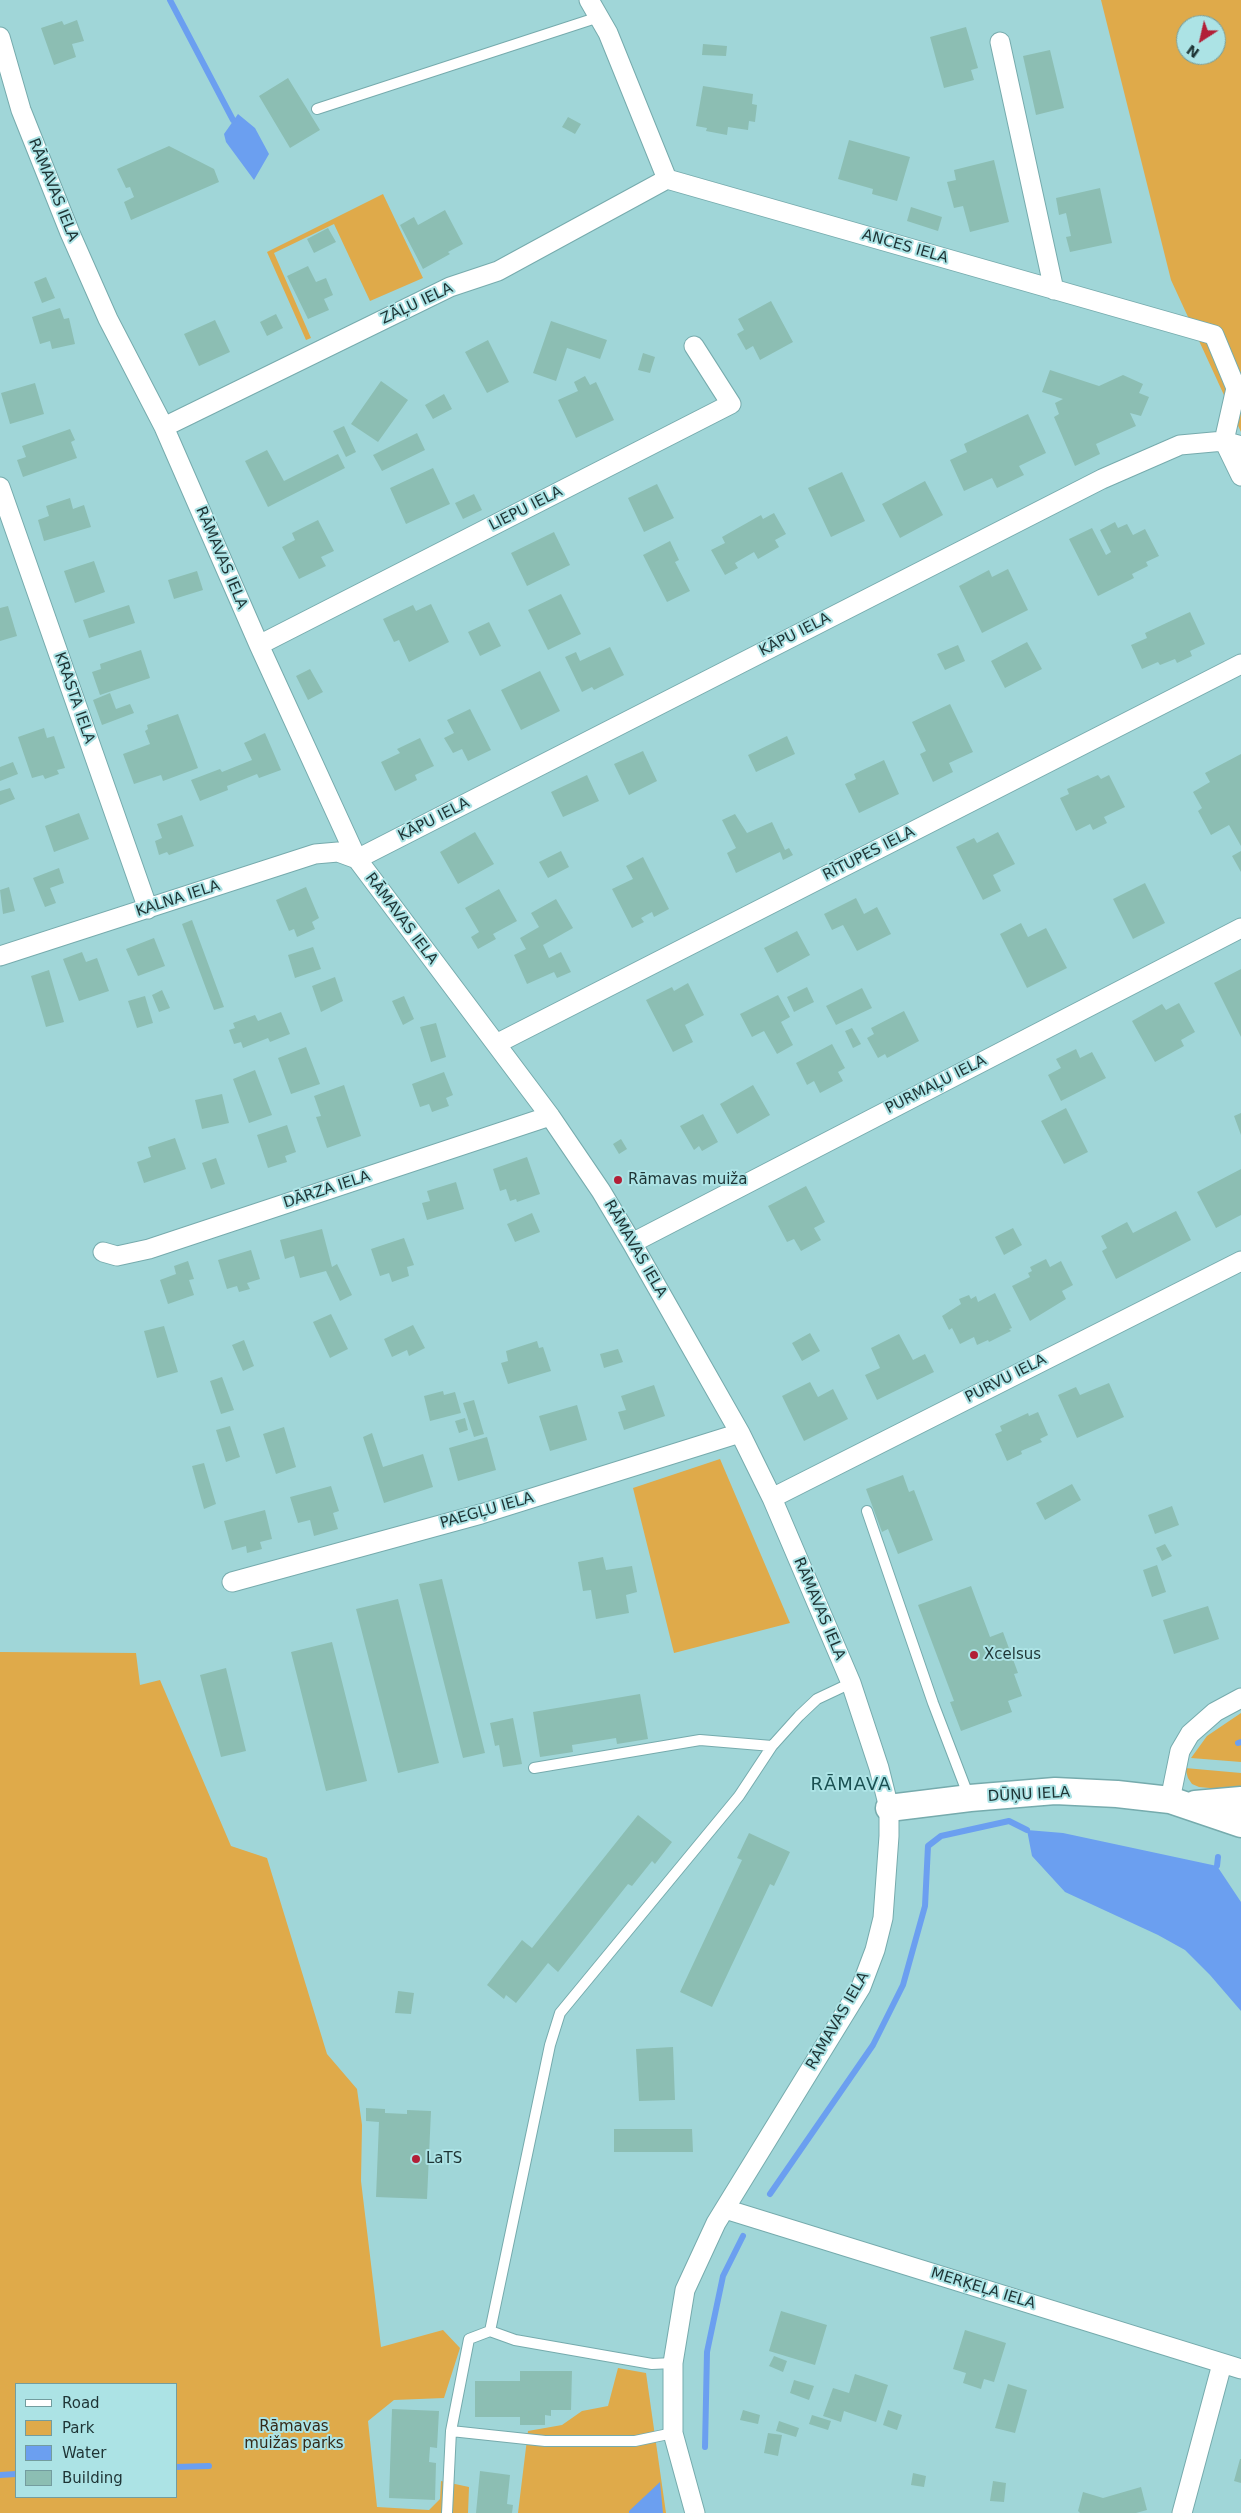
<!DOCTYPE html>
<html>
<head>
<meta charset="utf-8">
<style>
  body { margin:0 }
  #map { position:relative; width:1241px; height:2513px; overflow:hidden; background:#a0d6d8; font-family:"DejaVu Sans",sans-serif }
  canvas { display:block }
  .legend { position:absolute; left:15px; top:2383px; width:162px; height:115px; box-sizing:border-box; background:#ace3e5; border:1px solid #739d9f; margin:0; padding:6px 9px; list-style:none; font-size:15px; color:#1e3435 }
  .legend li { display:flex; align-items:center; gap:10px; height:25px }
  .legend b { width:25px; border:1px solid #739d9f }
  .north { position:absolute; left:1176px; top:15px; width:50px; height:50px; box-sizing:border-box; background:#ace3e5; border:1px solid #739d9f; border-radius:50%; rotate:215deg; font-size:14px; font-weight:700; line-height:20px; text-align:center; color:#1e3435 }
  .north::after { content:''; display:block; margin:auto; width:18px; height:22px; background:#b21f37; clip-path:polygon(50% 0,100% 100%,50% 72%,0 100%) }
</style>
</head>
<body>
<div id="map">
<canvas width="1241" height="2513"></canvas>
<ul class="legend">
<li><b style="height:6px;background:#fff"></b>Road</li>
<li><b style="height:14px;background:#dfaa4a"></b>Park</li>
<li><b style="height:14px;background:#6b9ff0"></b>Water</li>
<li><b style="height:14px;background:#8cbeb3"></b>Building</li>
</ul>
<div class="north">N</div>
</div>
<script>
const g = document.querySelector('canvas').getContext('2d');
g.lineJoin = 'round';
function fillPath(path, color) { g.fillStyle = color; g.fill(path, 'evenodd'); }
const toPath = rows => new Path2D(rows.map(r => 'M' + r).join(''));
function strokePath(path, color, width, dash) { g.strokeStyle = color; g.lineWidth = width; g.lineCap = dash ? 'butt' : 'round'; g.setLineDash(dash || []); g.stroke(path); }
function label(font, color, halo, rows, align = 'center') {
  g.font = font + ' "DejaVu Sans",sans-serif'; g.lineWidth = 4; g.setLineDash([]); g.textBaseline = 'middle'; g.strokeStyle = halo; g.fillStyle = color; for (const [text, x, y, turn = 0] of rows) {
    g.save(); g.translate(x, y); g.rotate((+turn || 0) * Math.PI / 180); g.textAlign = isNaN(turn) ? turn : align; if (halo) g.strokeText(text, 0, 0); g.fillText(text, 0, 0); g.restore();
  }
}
const green = toPath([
  [1101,0,1241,0,1241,432,1171,280],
  [1186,25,1216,25,1216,55,1186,55],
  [383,194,423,278,370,301,334,224,274,253,311,338,306,340,267,252],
  [720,1459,790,1623,674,1653,633,1488],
  [0,1652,136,1653,140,1685,160,1680,231,1846,267,1858,327,2054,357,2089,362,2125,361,2181,381,2347,443,2330,460,2348,444,2398,394,2400,368,2421,377,2507,429,2510,440,2499,441,2481,469,2487,468,2513,0,2513],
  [16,2384,176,2384,176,2497,16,2497],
  [1241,1713,1241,1762,1191,1758,1207,1736],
  [1185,1768,1241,1773,1241,1791,1199,1787,1192,1784,1188,1778],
  [618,2368,646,2373,666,2513,518,2513,528,2431,562,2425,582,2411,608,2406]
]);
const water = toPath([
  [238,114,255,128,269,154,254,180,226,142,224,134],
  [1027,1830,1063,1833,1217,1866,1241,1902,1241,2011,1210,1975,1185,1950,1158,1935,1065,1892,1032,1856],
  [660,2482,663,2513,629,2513,629,2511]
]);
const stream = toPath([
  [170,0,233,120],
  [1238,1743,1241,1742],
  [1217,1866,1218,1857],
  [770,2194,873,2045,903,1985,925,1906,928,1846,941,1836,1009,1821,1027,1830],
  [705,2447,707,2352,723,2276,743,2236],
  [176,2467,209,2466],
  [0,2475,16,2474]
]);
const building = toPath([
  [77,20,84,41,72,44,76,57,54,65,41,28,62,21,64,25],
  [966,27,978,68,971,70,974,80,944,88,930,37],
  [703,44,727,46,726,56,702,55],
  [1050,50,1064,108,1036,115,1023,56],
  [288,78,320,130,290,148,259,96],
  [703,86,753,94,752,104,757,105,755,122,749,121,748,130,728,127,727,135,706,131,707,128,696,126],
  [568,117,581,124,575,134,562,127],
  [849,140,910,157,897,201,872,194,873,189,838,179],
  [169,146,214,169,219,182,131,220,124,202,134,197,130,187,126,188,117,169],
  [994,160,1009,222,970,232,963,206,954,208,947,182,956,180,954,170],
  [1100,188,1112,243,1070,252,1066,237,1071,236,1066,213,1059,215,1056,198],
  [911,207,942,217,938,231,907,221],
  [445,210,463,244,448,252,450,254,423,269,400,225,414,217,418,225],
  [328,228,336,242,314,253,307,239],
  [308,266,316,282,326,278,333,295,324,299,329,310,308,319,287,276],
  [46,277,55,298,42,303,34,282],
  [771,301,793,342,760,360,753,346,746,350,737,334,744,330,738,319],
  [60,308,64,319,69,318,75,344,52,349,50,341,40,344,32,317],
  [276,314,283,328,267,336,260,322],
  [215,320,230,352,199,366,184,334],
  [551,321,607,340,600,359,567,348,556,381,533,373],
  [488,340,509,382,487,393,465,352],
  [643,353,655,357,650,373,638,370],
  [1050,370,1099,386,1123,375,1143,384,1139,393,1149,397,1141,416,1130,413,1136,426,1096,444,1100,454,1075,466,1054,417,1059,414,1055,403,1063,399,1042,392],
  [585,376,590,385,596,382,614,420,576,438,558,400,578,391,574,382],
  [381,381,408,400,378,442,351,424],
  [35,383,44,414,10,424,1,393],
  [444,394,452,409,433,419,425,405],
  [1028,414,1046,453,1019,466,1024,475,997,488,992,478,964,491,950,460,967,452,964,444],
  [344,426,356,452,346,457,333,431],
  [70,429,75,440,71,442,77,458,23,477,17,460,26,457,22,446],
  [417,433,425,450,382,471,373,455],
  [267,450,284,481,338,454,345,468,268,507,245,461],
  [433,468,450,504,406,524,390,488],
  [842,472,865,521,831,537,808,488],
  [925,481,943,515,900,538,882,504],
  [657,484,674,518,644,532,628,498],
  [474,494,482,510,463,519,455,503],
  [70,498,73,509,84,505,91,527,44,541,38,520,49,516,46,506],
  [774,513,786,534,775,540,779,547,758,559,754,552,735,563,738,568,725,575,711,550,725,543,722,537,761,515,763,519],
  [318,520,334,551,321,557,326,566,299,579,282,547,295,540,292,533],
  [1115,522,1118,528,1127,524,1133,535,1145,529,1159,556,1146,562,1148,566,1132,574,1134,578,1098,596,1069,539,1092,528,1106,555,1111,552,1100,530],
  [554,532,570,565,527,586,511,553],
  [670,541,679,560,675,562,690,591,667,602,643,555],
  [94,561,105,592,75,603,64,571],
  [1008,569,1028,610,982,633,959,586,989,570,992,577],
  [197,571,203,590,174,599,168,580],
  [561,594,581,634,548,650,528,610],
  [431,604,449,642,409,662,399,640,394,642,383,619,413,605,416,611],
  [129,605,135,623,89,638,83,620],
  [8,606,17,636,0,641,0,608],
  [1190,612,1205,644,1190,651,1192,656,1177,663,1175,659,1160,665,1158,662,1142,669,1131,645,1147,638,1145,633],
  [489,622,501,646,480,656,468,632],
  [1027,642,1042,669,1005,688,991,661],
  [958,645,965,661,945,670,937,654],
  [610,647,624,675,594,690,592,687,582,692,565,657,576,652,580,661],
  [141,650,150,678,100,695,92,672,101,669,100,664],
  [310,669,323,692,308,700,296,676],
  [540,671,560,711,521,730,501,690],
  [110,693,116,709,130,704,134,713,102,725,93,700],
  [950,704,973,752,949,763,953,772,933,782,920,754,926,751,912,722],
  [470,709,491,750,468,761,462,749,453,753,444,738,454,733,447,720],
  [178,714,198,768,163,781,161,775,134,784,123,754,150,744,145,731,148,729,147,725],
  [44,728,47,738,54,736,65,768,57,770,59,774,45,779,43,775,32,778,18,737],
  [265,733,281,770,259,778,257,774,227,786,228,790,200,801,191,780,220,769,222,772,252,760,244,743],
  [787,736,795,754,756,772,748,755],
  [420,738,434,766,415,775,417,780,395,791,381,762,400,753,397,749],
  [643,751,657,781,629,795,614,764],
  [1241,754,1241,846,1229,825,1211,835,1198,811,1202,808,1193,792,1210,782,1205,773],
  [884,760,899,794,859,813,845,784,856,779,854,774],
  [13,762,18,774,0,781,0,767],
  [587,775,599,801,563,817,551,792],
  [1098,775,1101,779,1109,775,1125,807,1104,817,1107,823,1093,830,1090,824,1076,831,1060,798,1069,794,1067,789],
  [10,788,15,799,0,805,0,791],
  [79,813,89,839,54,852,45,826],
  [735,814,747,833,772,822,785,850,789,848,793,855,783,860,780,852,736,873,727,853,736,848,722,820],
  [182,815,194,846,169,855,167,852,159,855,155,841,162,838,157,824],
  [475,832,494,864,458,884,440,852],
  [998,832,1015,864,993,875,1001,891,983,900,956,847,974,838,977,843],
  [561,851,569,867,548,878,539,862],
  [1241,851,1241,872,1232,856],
  [643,857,669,909,654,917,652,912,641,918,644,922,632,928,612,889,633,879,626,866],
  [59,868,64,883,50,888,56,903,45,907,33,878],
  [1145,883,1165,923,1133,939,1113,899],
  [9,887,15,911,3,914,0,890],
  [306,887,319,918,312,922,315,929,297,937,294,929,289,931,276,900],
  [499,889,517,921,493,934,496,939,478,949,471,937,479,932,465,908],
  [856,898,864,914,877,907,891,934,857,951,843,925,832,930,824,914],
  [556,899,573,928,543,945,549,958,561,952,571,972,557,978,554,972,527,984,514,955,526,949,520,938,539,927,531,913],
  [192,920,224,1007,214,1010,182,924],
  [1021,923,1028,937,1046,928,1067,968,1027,988,1000,934],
  [797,931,810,955,777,973,764,948],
  [154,938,165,966,138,976,126,949],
  [313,947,321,969,295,978,288,955],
  [82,952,86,962,97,958,109,991,79,1001,63,959],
  [1241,969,1241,1037,1214,983],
  [49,970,64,1022,46,1027,31,976],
  [335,977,343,1001,321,1012,312,986],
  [688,983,704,1015,685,1025,693,1042,673,1052,646,1000,672,987,674,991],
  [807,987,814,1002,794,1012,787,997],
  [862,988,872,1008,836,1025,826,1006],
  [162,990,170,1008,159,1012,152,995],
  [778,995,790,1017,781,1022,793,1045,777,1054,764,1031,752,1037,740,1014],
  [145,996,153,1023,137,1028,128,1001],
  [404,996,414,1019,403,1025,392,1001],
  [1179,1003,1195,1032,1181,1040,1184,1046,1155,1062,1132,1021,1162,1004,1166,1010],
  [904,1011,919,1041,887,1058,885,1054,878,1058,867,1038,874,1034,871,1028],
  [281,1012,290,1034,270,1042,268,1038,243,1048,241,1042,234,1044,229,1030,235,1028,233,1023,255,1015,258,1021],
  [436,1023,446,1057,431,1062,420,1027],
  [852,1028,861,1044,853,1048,845,1031],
  [832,1044,845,1068,838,1072,843,1081,820,1093,814,1081,807,1085,796,1063],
  [306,1047,320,1084,291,1094,278,1058],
  [1076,1049,1080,1058,1092,1052,1106,1078,1061,1101,1048,1075,1061,1068,1056,1059],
  [255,1070,272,1115,249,1123,233,1079],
  [444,1072,453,1095,446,1098,449,1106,432,1112,429,1104,420,1107,412,1084],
  [344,1085,361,1136,327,1148,316,1117,321,1116,314,1096],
  [753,1085,770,1115,737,1134,720,1104],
  [222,1094,229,1123,202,1129,195,1100],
  [1066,1108,1088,1152,1064,1164,1041,1121],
  [1241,1113,1241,1135,1234,1116],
  [703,1114,718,1142,702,1151,699,1146,694,1150,680,1126],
  [287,1125,296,1152,285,1156,287,1162,268,1168,257,1135],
  [175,1138,186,1169,144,1183,137,1162,151,1157,148,1147],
  [621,1139,627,1149,619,1154,613,1144],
  [527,1157,540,1194,517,1202,516,1199,510,1201,506,1189,500,1191,493,1169],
  [216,1158,225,1184,211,1189,202,1163],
  [1241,1169,1241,1215,1216,1228,1197,1192],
  [456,1182,464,1209,427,1220,422,1203,430,1201,427,1191],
  [806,1186,825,1222,814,1228,821,1240,801,1251,794,1239,787,1242,768,1206],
  [1176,1211,1191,1240,1116,1279,1102,1251,1107,1248,1101,1236,1127,1222,1133,1233],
  [532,1213,540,1232,515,1242,507,1224],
  [1013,1228,1022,1245,1004,1255,995,1237],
  [322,1229,332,1267,337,1264,352,1295,340,1301,326,1271,300,1278,294,1256,285,1259,280,1240],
  [404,1238,414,1265,407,1267,409,1276,392,1282,389,1273,380,1276,371,1249],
  [251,1250,260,1279,247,1283,250,1289,239,1292,237,1286,227,1289,218,1260],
  [1046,1259,1050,1267,1061,1261,1073,1285,1062,1291,1066,1299,1030,1321,1012,1286,1030,1277,1028,1273,1032,1271,1030,1267],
  [188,1261,194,1279,189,1280,194,1295,168,1304,160,1280,176,1274,174,1266],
  [995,1293,1012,1328,1009,1329,1011,1331,989,1342,988,1340,977,1345,974,1337,960,1344,952,1328,949,1330,942,1316,961,1304,959,1299,969,1295,971,1299,976,1296,978,1302],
  [331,1314,348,1349,330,1358,313,1322],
  [413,1325,425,1348,409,1356,407,1350,392,1357,384,1339],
  [164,1326,178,1372,157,1378,144,1331],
  [810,1333,820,1351,802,1361,792,1343],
  [899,1334,913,1360,925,1354,934,1372,877,1400,865,1375,880,1368,871,1348],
  [244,1340,254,1366,243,1371,232,1345],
  [537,1341,539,1348,543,1347,551,1371,508,1384,501,1363,508,1361,506,1351],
  [618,1349,623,1362,604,1368,600,1354],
  [222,1377,234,1410,221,1414,210,1381],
  [810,1382,818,1397,833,1389,848,1419,804,1441,782,1396],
  [1109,1383,1124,1417,1077,1438,1058,1395,1076,1387,1080,1395],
  [654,1385,665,1416,624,1430,618,1412,626,1410,621,1396],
  [443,1391,444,1395,455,1392,461,1413,430,1421,424,1396],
  [474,1400,484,1434,474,1437,463,1403],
  [577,1405,587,1440,550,1451,539,1416],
  [1038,1412,1048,1435,1040,1439,1042,1442,1021,1451,1022,1454,1007,1461,995,1434,1002,1431,1000,1426,1028,1413,1029,1416],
  [465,1418,468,1430,459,1433,455,1421],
  [230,1426,240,1457,226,1462,216,1430],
  [284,1427,296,1467,276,1474,263,1434],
  [372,1433,383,1467,423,1454,433,1487,384,1503,363,1437],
  [487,1437,496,1470,458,1481,449,1448],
  [204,1463,216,1504,204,1509,192,1466],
  [903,1475,909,1492,914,1490,933,1540,898,1554,888,1529,882,1532,866,1489],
  [1072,1484,1081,1500,1045,1520,1036,1503],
  [331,1486,339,1511,333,1513,338,1529,314,1536,310,1520,298,1523,290,1497],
  [1172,1506,1179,1525,1155,1534,1148,1515],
  [265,1510,272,1539,260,1542,262,1549,247,1553,246,1546,232,1550,224,1521],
  [1165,1544,1172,1556,1162,1561,1156,1548],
  [603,1557,606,1570,632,1566,637,1592,626,1595,629,1613,596,1619,591,1590,583,1591,578,1562],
  [1157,1565,1166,1592,1152,1597,1143,1570],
  [442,1579,485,1753,463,1758,419,1584],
  [971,1586,990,1637,1003,1632,1018,1673,1014,1674,1022,1696,1008,1701,1012,1712,961,1731,950,1702,954,1701,918,1605],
  [398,1599,439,1763,398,1773,356,1609],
  [1208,1606,1219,1639,1174,1654,1163,1620],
  [332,1642,367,1781,326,1791,291,1652],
  [226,1668,246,1751,221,1757,200,1675],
  [640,1694,648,1739,617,1744,616,1738,572,1745,573,1752,540,1757,533,1712],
  [513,1718,522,1764,503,1767,499,1745,495,1746,490,1723],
  [638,1815,672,1842,655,1864,652,1861,632,1886,628,1884,558,1972,548,1963,516,2003,506,1995,504,1999,487,1985,522,1940,532,1948],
  [749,1833,790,1852,774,1886,770,1884,712,2007,680,1992,742,1860,737,1858],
  [398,1991,414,1993,411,2014,395,2013],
  [673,2047,675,2100,639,2101,636,2049],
  [366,2108,385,2109,385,2113,407,2114,407,2110,431,2111,427,2199,376,2197,379,2122,366,2121],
  [614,2129,692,2129,693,2152,614,2152],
  [781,2311,827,2325,815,2365,769,2351],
  [965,2330,1006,2343,994,2382,984,2379,981,2389,963,2383,966,2373,953,2369],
  [774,2356,787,2361,783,2372,769,2366],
  [520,2371,572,2371,571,2410,551,2410,551,2416,545,2415,545,2425,520,2425,520,2417,475,2417,475,2381,520,2381],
  [855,2374,888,2385,876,2422,844,2411,841,2422,823,2416,833,2388,849,2393],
  [794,2380,814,2386,809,2400,790,2393],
  [1008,2384,1027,2390,1015,2433,995,2428],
  [392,2409,439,2411,437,2448,430,2447,429,2462,436,2463,435,2500,389,2498],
  [743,2410,760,2415,758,2424,740,2420],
  [888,2410,902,2415,897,2430,883,2425],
  [812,2415,831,2421,828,2430,809,2424],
  [779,2421,799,2428,796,2437,776,2431],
  [768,2433,782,2435,778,2456,764,2453],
  [1240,2459,1241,2459,1241,2483,1234,2481],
  [480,2471,510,2475,507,2504,513,2505,512,2513,476,2513],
  [913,2473,926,2476,924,2487,911,2485],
  [993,2481,1006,2483,1004,2502,990,2501],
  [1141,2487,1147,2510,1136,2513,1080,2513,1078,2511,1083,2492,1103,2498]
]);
const lane = toPath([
  [317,109,599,17],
  [867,1511,933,1703,969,1797],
  [534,1768,700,1740,772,1746],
  [490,2331,515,2340,652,2364,673,2363],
  [673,2433,635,2441,545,2441,451,2431,469,2339,490,2331,550,2045,560,2013,739,1796,772,1746,799,1716,817,1699,851,1683],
  [447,2513,451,2431]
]);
const street = toPath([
  [589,0,608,33,667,179],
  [0,37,21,110,70,233,108,319,164,427,259,645,357,859,550,1116,601,1191,632,1243,740,1433,772,1498,851,1683,879,1768,889,1808,889,1836,883,1918,875,1950,861,1987,716,2223,685,2290,673,2363,673,2433,695,2513],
  [1000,42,1054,290],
  [667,179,1214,335,1236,388,1224,441,1241,476],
  [164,427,450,287,498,271,667,179],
  [0,487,148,909],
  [259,645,731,404,694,346],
  [357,859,1102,479,1180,445,1224,441,1241,446],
  [0,956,315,854,338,852,357,859],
  [496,1044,1241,664],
  [632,1243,1241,928],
  [103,1252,117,1256,149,1249,550,1116],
  [772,1498,1241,1261],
  [232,1582,481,1514,740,1433],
  [1170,1800,1180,1751,1190,1734,1215,1712,1241,1698],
  [725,2209,1241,2369],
  [1182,2513,1222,2364]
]);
const secondary = toPath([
  [1195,1804,1241,1800],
  [889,1808,970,1798,1055,1791,1117,1794,1170,1800,1241,1824]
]);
const markers = [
  [618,1180,5,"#b21f37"],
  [974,1655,5,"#b21f37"],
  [416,2159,5,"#b21f37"]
];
const streetNames = [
  ["RĀMAVAS IELA",53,190,68],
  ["ANCES IELA",905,247,16],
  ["ZĀĻU IELA",417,304,-25],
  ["LIEPU IELA",526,509,-27],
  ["RĀMAVAS IELA",221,558,67],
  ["KĀPU IELA",795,635,-27],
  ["KRASTA IELA",74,698,71],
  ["KĀPU IELA",434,820,-27],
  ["RĪTUPES IELA",869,854,-27],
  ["KALNA IELA",178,899,-18],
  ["RĀMAVAS IELA",401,919,53],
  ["PURMAĻU IELA",936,1085,-27],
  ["DĀRZA IELA",327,1190,-18],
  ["RĀMAVAS IELA",635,1249,60],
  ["PURVU IELA",1006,1379,-27],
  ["PAEGĻU IELA",487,1511,-16],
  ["RĀMAVAS IELA",819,1609,67],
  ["DŪŅU IELA",1029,1795,-3],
  ["RĀMAVAS IELA",838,2021,-60],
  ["MERĶEĻA IELA",983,2289,17]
];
const poiNames = [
  ["Rāmavas muiža",628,1180],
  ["Xcelsus",984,1655],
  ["LaTS",426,2159]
];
const parkNames = [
  ["Rāmavas",294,2427],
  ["muižas parks",294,2444]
];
const quarterNames = [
  ["RĀMAVA",851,1785]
];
fillPath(green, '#dfaa4a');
fillPath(water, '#6b9ff0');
strokePath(stream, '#6b9ff0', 6);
fillPath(building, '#8cbeb3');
strokePath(lane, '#76abad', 12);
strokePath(street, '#76abad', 21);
strokePath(secondary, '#76abad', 29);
strokePath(lane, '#fff', 10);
strokePath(street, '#fff', 19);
strokePath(secondary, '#fff', 26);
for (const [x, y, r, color] of markers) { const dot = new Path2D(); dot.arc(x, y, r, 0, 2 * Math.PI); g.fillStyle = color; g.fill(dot); strokePath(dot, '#ace3e5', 2); }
label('15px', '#1e3435', '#ace3e5', streetNames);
label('15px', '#1e3435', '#ace3e5', poiNames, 'left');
label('15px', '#342918', '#ace3e5', parkNames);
g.letterSpacing = '1px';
label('18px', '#1a5052', '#ace3e5', quarterNames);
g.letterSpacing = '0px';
</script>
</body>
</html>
